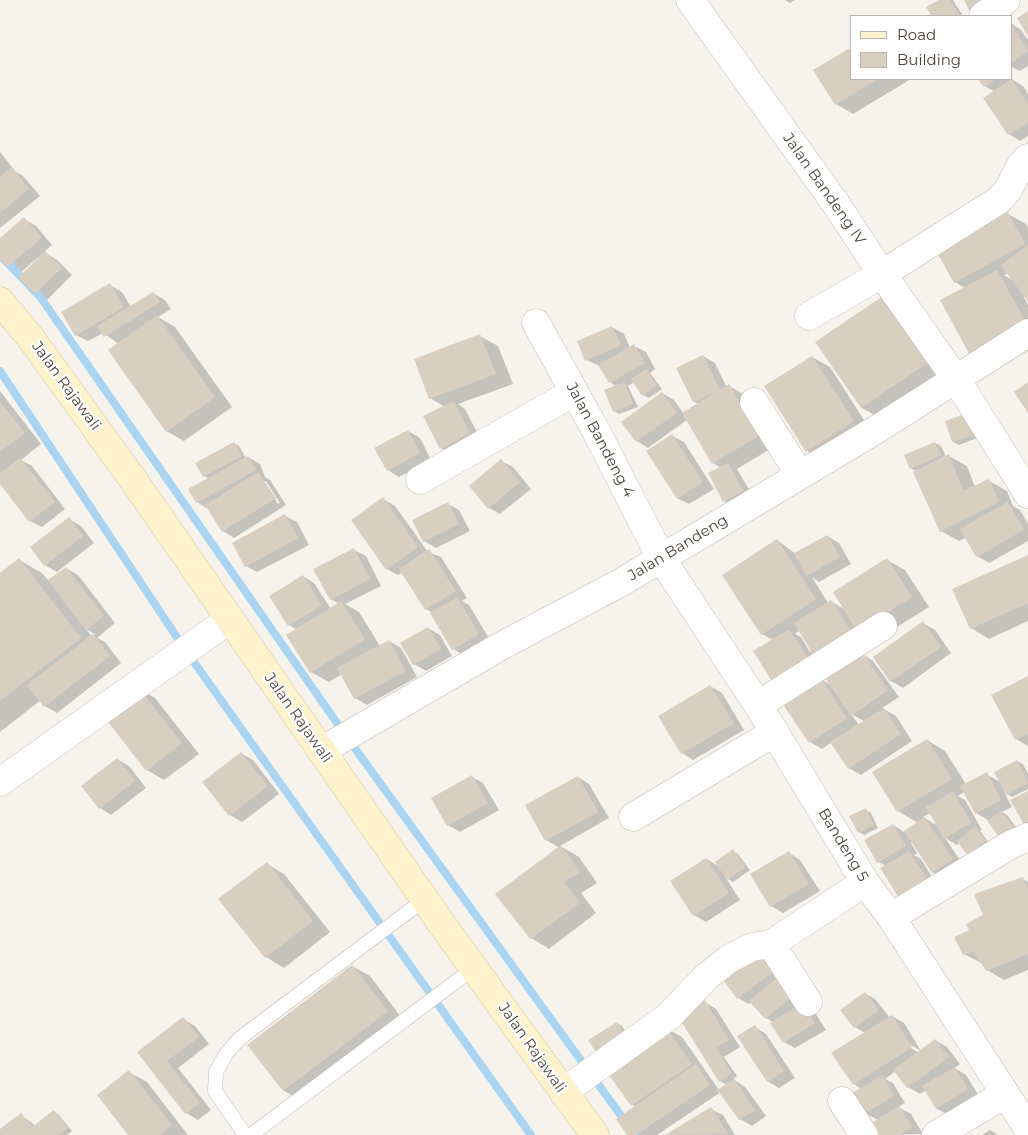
<!DOCTYPE html>
<html>
<head>
<meta charset="utf-8">
<style>
  body { margin:0 }
  #map { position:relative; width:1028px; height:1135px; overflow:hidden; background:#f6f3ec; font-family:Montserrat,sans-serif }
  canvas { display:block }
  .legend { position:absolute; left:850px; top:15px; width:162px; height:65px; box-sizing:border-box; background:#fff; border:1px solid #b7b4b0; margin:0; padding:6px 9px; list-style:none; font-size:15px; color:#4b4439 }
  .legend li { display:flex; align-items:center; gap:10px; height:25px }
  .legend b { width:25px; border:1px solid #b7b4b0 }
</style>
</head>
<body>
<div id="map">
<canvas width="1028" height="1135"></canvas>
<ul class="legend">
<li><b style="height:6px;background:#fff3cd"></b>Road</li>
<li><b style="height:14px;background:#d8cfc1"></b>Building</li>
</ul>
</div>
<script>
const g = document.querySelector('canvas').getContext('2d');
g.lineJoin = 'round';
function fillPath(path, color) { g.fillStyle = color; g.fill(path, 'evenodd'); }
const toPath = rows => new Path2D(rows.map(r => 'M' + r).join(''));
function strokePath(path, color, width, dash) { g.strokeStyle = color; g.lineWidth = width; g.lineCap = dash ? 'butt' : 'round'; g.setLineDash(dash || []); g.stroke(path); }
function label(font, color, halo, rows, align = 'center') {
  g.font = font + ' Montserrat,sans-serif'; g.lineWidth = 4.5; g.setLineDash([]); g.textBaseline = 'middle'; g.strokeStyle = halo; g.fillStyle = color; for (const [text, x, y, turn = 0] of rows) {
    g.save(); g.translate(x, y); g.rotate((+turn || 0) * Math.PI / 180); g.textAlign = isNaN(turn) ? turn : align; if (halo) g.strokeText(text, 0, 0); g.fillText(text, 0, 0); g.restore();
  }
}
const shadow = toPath([
  [785,0,795,0,790,3],
  [941,0,953,0,963,16,933,16,928,8],
  [1012,24,1021,30,1028,40,1028,66,1020,71,1012,67],
  [852,79,911,79,853,114,836,104],
  [980,79,1012,79,1024,87,1028,94,1028,136,1020,141,1009,134,995,92,985,86],
  [0,152,12,167,11,169,23,176,40,196,0,228],
  [1008,214,1026,224,1028,228,1028,300,1023,296,1028,305,1028,351,991,370,965,288,955,282,938,252],
  [1008,273,1014,281,1004,275],
  [24,219,36,226,52,245,44,252,57,260,72,275,47,300,35,293,42,254,20,273,8,266,0,257,0,240],
  [110,285,122,292,131,307,153,293,165,300,171,309,158,317,175,327,232,407,184,441,166,431,119,344,103,333,88,341,76,335],
  [886,295,949,370,880,418,862,408,817,342],
  [612,327,624,334,630,348,634,346,646,352,655,369,650,373,662,389,649,398,643,395,634,382,628,386,638,407,619,414,614,411,617,387,610,382,600,366,586,360],
  [480,336,498,346,513,384,458,404,465,409,481,440,452,455,441,448,445,407,430,398],
  [703,356,715,363,727,388,729,386,747,396,777,445,737,469,754,498,736,508,724,501,721,468,713,463,687,420,648,448,637,441,662,393,674,400,684,414,699,404,694,402,678,368],
  [812,357,830,367,871,431,824,461,807,451],
  [0,391,41,444,21,460,32,466,65,509,42,527,30,521,0,482],
  [967,415,980,437,959,445,953,442],
  [408,431,420,438,431,460,399,477,388,470],
  [672,436,684,442,714,489,689,504,677,498],
  [234,443,239,446,246,458,248,457,260,464,265,477,270,480,286,505,234,538,223,531,208,509,197,502,209,479,204,476],
  [263,481,266,481,280,503,278,504],
  [935,443,941,446,946,457,949,456,967,466,975,487,989,481,1007,491,1013,506,1020,510,1028,524,1028,541,989,563,977,556,967,537,959,541,941,531,917,472,911,468],
  [501,461,513,467,531,489,500,514,489,508],
  [383,499,395,506,428,552,441,557,467,598,462,601,469,605,490,640,465,656,453,649,433,613,426,609,403,572,398,575,387,569],
  [448,504,459,510,470,531,436,548,424,541],
  [285,516,297,522,309,545,257,572,246,566],
  [69,519,81,526,94,543,57,572,45,565],
  [827,536,839,543,851,564,819,582,812,577,828,603,831,601,845,610,887,560,905,570,929,607,876,640,862,654,873,661,899,697,882,708,896,716,912,741,861,775,849,768,832,742,822,749,810,742,773,640,762,634,777,540,796,554],
  [800,630,812,651,810,652,801,637,795,634],
  [825,676,831,685,821,679],
  [851,714,862,720,865,722,859,725],
  [354,550,366,556,381,586,345,604,359,612,380,646,389,641,401,648,417,677,367,705,355,698,342,674,329,682,311,672,297,630,289,625,303,576,314,583,331,609,339,604,331,599],
  [1028,557,1028,621,989,639,971,628],
  [19,560,42,573,49,581,66,568,78,575,115,623,97,638,105,642,121,663,57,713,45,706,41,700,0,732,0,575],
  [86,629,95,634,92,637],
  [923,623,935,630,951,653,903,688,891,681],
  [428,628,440,635,452,656,426,671,414,664],
  [1028,677,1028,746,1016,739],
  [710,686,722,693,744,730,693,760,682,753],
  [138,688,155,698,199,754,164,780,147,770],
  [927,740,945,751,966,784,986,774,1000,782,1017,761,1023,764,1028,774,1028,789,1012,797,1004,792,1012,807,1002,812,1007,815,1019,831,1001,837,988,820,976,813,964,792,958,796,965,800,982,830,980,831,990,844,968,854,960,843,957,845,945,838,964,866,945,878,933,872,913,842,911,843,917,853,914,855,921,859,938,887,878,862,893,825,904,832,918,823,898,811,874,773],
  [930,813,938,826,923,817],
  [241,753,253,760,279,794,242,822,230,815,204,782],
  [117,759,129,766,146,788,111,815,100,808],
  [472,777,483,783,499,810,460,832,448,825],
  [578,777,589,784,609,818,560,846,579,857,597,883,581,893,596,913,549,949,531,938,497,894,560,848,546,840],
  [866,810,871,813,878,828,864,835,859,832],
  [733,851,738,854,750,870,733,882,725,877,740,900,706,922,694,915,706,859,720,867],
  [789,853,800,860,820,891,783,913,771,906,752,874],
  [267,864,284,874,330,932,284,968,266,957,220,899],
  [1023,879,1028,882,1028,970,1004,980,987,970,983,964,964,954,971,930],
  [756,951,768,958,814,1011,826,1030,795,1048,784,1042,773,1022,766,1018,752,1002,749,1004,738,998],
  [352,966,370,976,404,1021,302,1101,284,1091,249,1045],
  [865,993,876,1000,890,1018,892,1016,904,1023,921,1051,935,1040,947,1047,960,1064,955,1068,966,1075,979,1096,949,1115,937,1109,926,1090,920,1094,908,1087,896,1071,885,1079,893,1083,905,1103,898,1107,911,1114,923,1134,878,1135,878,1120,865,1113,861,1089,854,1084,865,1033,855,1027],
  [908,1043,921,1051,919,1053,906,1045],
  [705,1002,716,1009,740,1047,724,1057,737,1076,733,1079,745,1087,766,1116,752,1126,740,1119,721,1092,657,1135,628,1135,635,1107,606,1068,664,1027,682,1037,719,1090,726,1085,720,1081,704,1057],
  [183,1019,195,1026,209,1044,178,1068,211,1110,198,1120,186,1113,139,1053],
  [617,1023,622,1026,629,1037,601,1053,596,1050],
  [755,1027,766,1034,795,1078,779,1088,767,1081],
  [129,1072,147,1082,188,1135,130,1135],
  [711,1109,723,1115,735,1135,668,1135],
  [54,1112,59,1115,72,1131,67,1135,0,1135,0,1130,21,1115,36,1126],
  [990,1130,998,1135,982,1135]
]);
const stream = toPath([
  [0,255,41,298,346,736,635,1135],
  [0,371,186,651,531,1135]
]);
const building = toPath([
  [939,0,950,0,960,16,932,16,926,7],
  [964,0,990,0,970,12],
  [1028,11,1028,36,1017,18],
  [1012,25,1028,51,1012,63],
  [852,47,852,79,877,79,835,105,813,70],
  [978,79,995,79,984,87],
  [1012,79,1028,104,1028,122,1008,135,983,98],
  [12,167,29,189,0,213,0,177],
  [1008,212,1025,244,954,283,936,251],
  [24,217,42,238,7,267,0,259,0,238],
  [1028,245,1028,302,1001,265],
  [45,251,62,268,35,294,18,278],
  [997,270,1028,326,973,361,940,300],
  [110,283,124,307,75,336,61,312],
  [153,292,160,302,104,337,97,326],
  [886,294,932,360,861,408,815,342],
  [157,315,215,397,166,432,108,350],
  [612,326,621,345,585,361,577,341],
  [480,334,496,374,429,399,414,359],
  [634,344,645,363,609,383,598,365],
  [703,355,720,390,693,402,676,368],
  [812,356,854,421,806,452,764,386],
  [646,369,657,385,642,396,631,379],
  [624,382,633,404,613,412,604,390],
  [1028,382,1028,413,1014,392],
  [729,384,760,435,712,464,682,413],
  [662,392,677,413,636,442,621,422],
  [454,401,470,433,440,449,423,416],
  [0,402,25,433,0,452],
  [968,413,975,435,952,442,945,421],
  [408,430,420,453,387,471,374,448],
  [672,434,703,482,677,499,646,451],
  [234,442,242,456,203,477,195,463],
  [935,442,941,455,910,469,904,455],
  [949,454,963,491,989,479,999,502,940,532,913,472],
  [248,456,256,470,196,503,188,489],
  [20,458,55,502,29,522,0,484,0,473],
  [501,459,520,482,488,509,469,486],
  [728,463,743,491,723,502,708,473],
  [258,472,276,498,222,532,205,505],
  [383,497,418,547,386,570,351,520],
  [448,502,459,524,423,542,412,520],
  [1008,502,1024,530,976,557,960,529],
  [285,514,298,538,245,567,232,543],
  [69,517,83,536,44,566,30,547],
  [827,535,840,557,806,576,794,553],
  [777,539,816,599,761,635,722,575],
  [354,548,370,579,330,600,313,569],
  [429,549,456,591,425,610,399,569],
  [1028,555,1028,603,970,629,952,589],
  [19,558,81,638,0,701,0,573],
  [887,558,912,597,857,631,833,592],
  [66,567,104,616,86,630,48,580],
  [303,575,322,605,288,626,269,596],
  [457,597,479,634,452,650,430,613],
  [831,600,855,638,817,661,794,623],
  [341,601,365,639,310,673,286,635],
  [923,621,941,647,890,682,873,657],
  [428,627,441,649,413,665,400,643],
  [789,629,815,669,779,692,753,651],
  [93,634,110,656,44,707,27,685],
  [389,640,406,671,354,699,337,668],
  [862,652,888,690,851,716,825,678],
  [1028,676,1028,734,1015,740,991,695],
  [820,677,847,718,809,743,782,703],
  [710,685,734,723,681,754,658,716],
  [137,686,182,743,146,771,102,714],
  [884,708,901,734,848,769,830,742],
  [927,739,952,779,897,812,872,772],
  [241,752,268,786,229,816,202,782],
  [117,758,135,781,99,809,81,786],
  [1017,760,1028,783,1006,795,994,772],
  [987,772,1001,800,975,814,960,786],
  [472,775,488,803,447,826,431,798],
  [578,776,598,812,545,841,525,805],
  [953,791,971,823,944,839,926,807],
  [1028,791,1028,827,1026,828,1010,800],
  [866,808,874,825,858,833,849,816],
  [1001,811,1014,828,1000,838,987,821],
  [924,817,953,859,932,873,904,831],
  [893,824,906,846,877,863,864,840],
  [975,827,986,841,967,855,957,841],
  [561,845,580,872,564,882,580,903,530,939,495,894],
  [733,849,745,867,727,880,715,862],
  [789,851,809,884,770,907,750,874],
  [909,851,928,880,899,898,880,868],
  [706,858,729,893,693,916,670,881],
  [267,862,313,921,265,958,218,899],
  [1023,877,1028,889,1028,954,986,971,973,951,963,955,954,937,969,930,966,924,983,915,974,894],
  [756,949,773,972,737,999,720,976],
  [352,965,388,1011,283,1091,247,1045],
  [779,976,794,995,765,1019,749,1001],
  [865,992,879,1010,854,1028,840,1010],
  [705,1000,729,1040,716,1048,732,1073,719,1082,678,1016],
  [802,1003,815,1023,783,1043,770,1023],
  [892,1015,912,1047,853,1085,831,1053],
  [183,1017,199,1037,167,1061,200,1103,185,1114,137,1052],
  [617,1022,624,1033,595,1051,588,1040],
  [664,1025,692,1064,631,1106,604,1068],
  [755,1025,784,1071,767,1082,737,1036],
  [935,1039,949,1057,907,1088,893,1070],
  [696,1064,710,1085,636,1135,627,1135,616,1119],
  [955,1067,968,1089,936,1109,922,1086],
  [129,1070,172,1125,160,1135,128,1135,97,1095],
  [882,1075,894,1096,864,1114,851,1094],
  [734,1079,755,1110,739,1120,717,1090],
  [899,1106,912,1127,899,1135,876,1135,870,1124],
  [711,1107,728,1134,665,1135],
  [54,1110,68,1128,58,1135,0,1135,0,1129,21,1113,32,1127]
]);
const lane = toPath([
  [245,1135,215,1091,216,1072,226,1054,239,1039,425,899],
  [251,1135,474,968]
]);
const street = toPath([
  [690,0,836,204,882,274,956,379,1028,494],
  [983,16,1006,0],
  [809,316,882,274,999,200,1008,190,1021,165,1028,158],
  [536,323,596,431,661,558,758,705,865,882,891,917,1028,1129],
  [754,402,800,475],
  [420,480,574,392],
  [758,705,883,626],
  [321,751,501,646,620,583,879,428,1028,333],
  [0,782,230,619],
  [633,817,775,732],
  [891,917,1010,845,1028,837],
  [771,944,808,1002],
  [563,1092,669,1016,706,977,729,959,752,947,771,944,865,882],
  [842,1101,864,1135],
  [936,1135,1005,1094]
]);
const secondary = toPath([
  [0,301,30,337,134,481,441,923,595,1135]
]);
const streetNames = [
  ["Jalan Bandeng IV",824,189,55],
  ["Jalan Rajawali",66,386,54],
  ["Jalan Bandeng 4",600,440,62],
  ["Jalan Bandeng",678,548,-31],
  ["Jalan Rajawali",298,718,55],
  ["Bandeng 5",843,845,59],
  ["Jalan Rajawali",532,1048,55]
];
fillPath(shadow, '#0003');
strokePath(stream, '#a9d4f2', 8);
fillPath(building, '#d8cfc1');
strokePath(lane, '#c2bbae', 15);
strokePath(street, '#c2bbae', 29);
strokePath(secondary, '#d6c79b', 29);
strokePath(lane, '#fff', 14);
strokePath(street, '#fff', 28);
strokePath(secondary, '#fff3cd', 28);
label('15px', '#4b4439', '#fff', streetNames);
</script>
</body>
</html>
